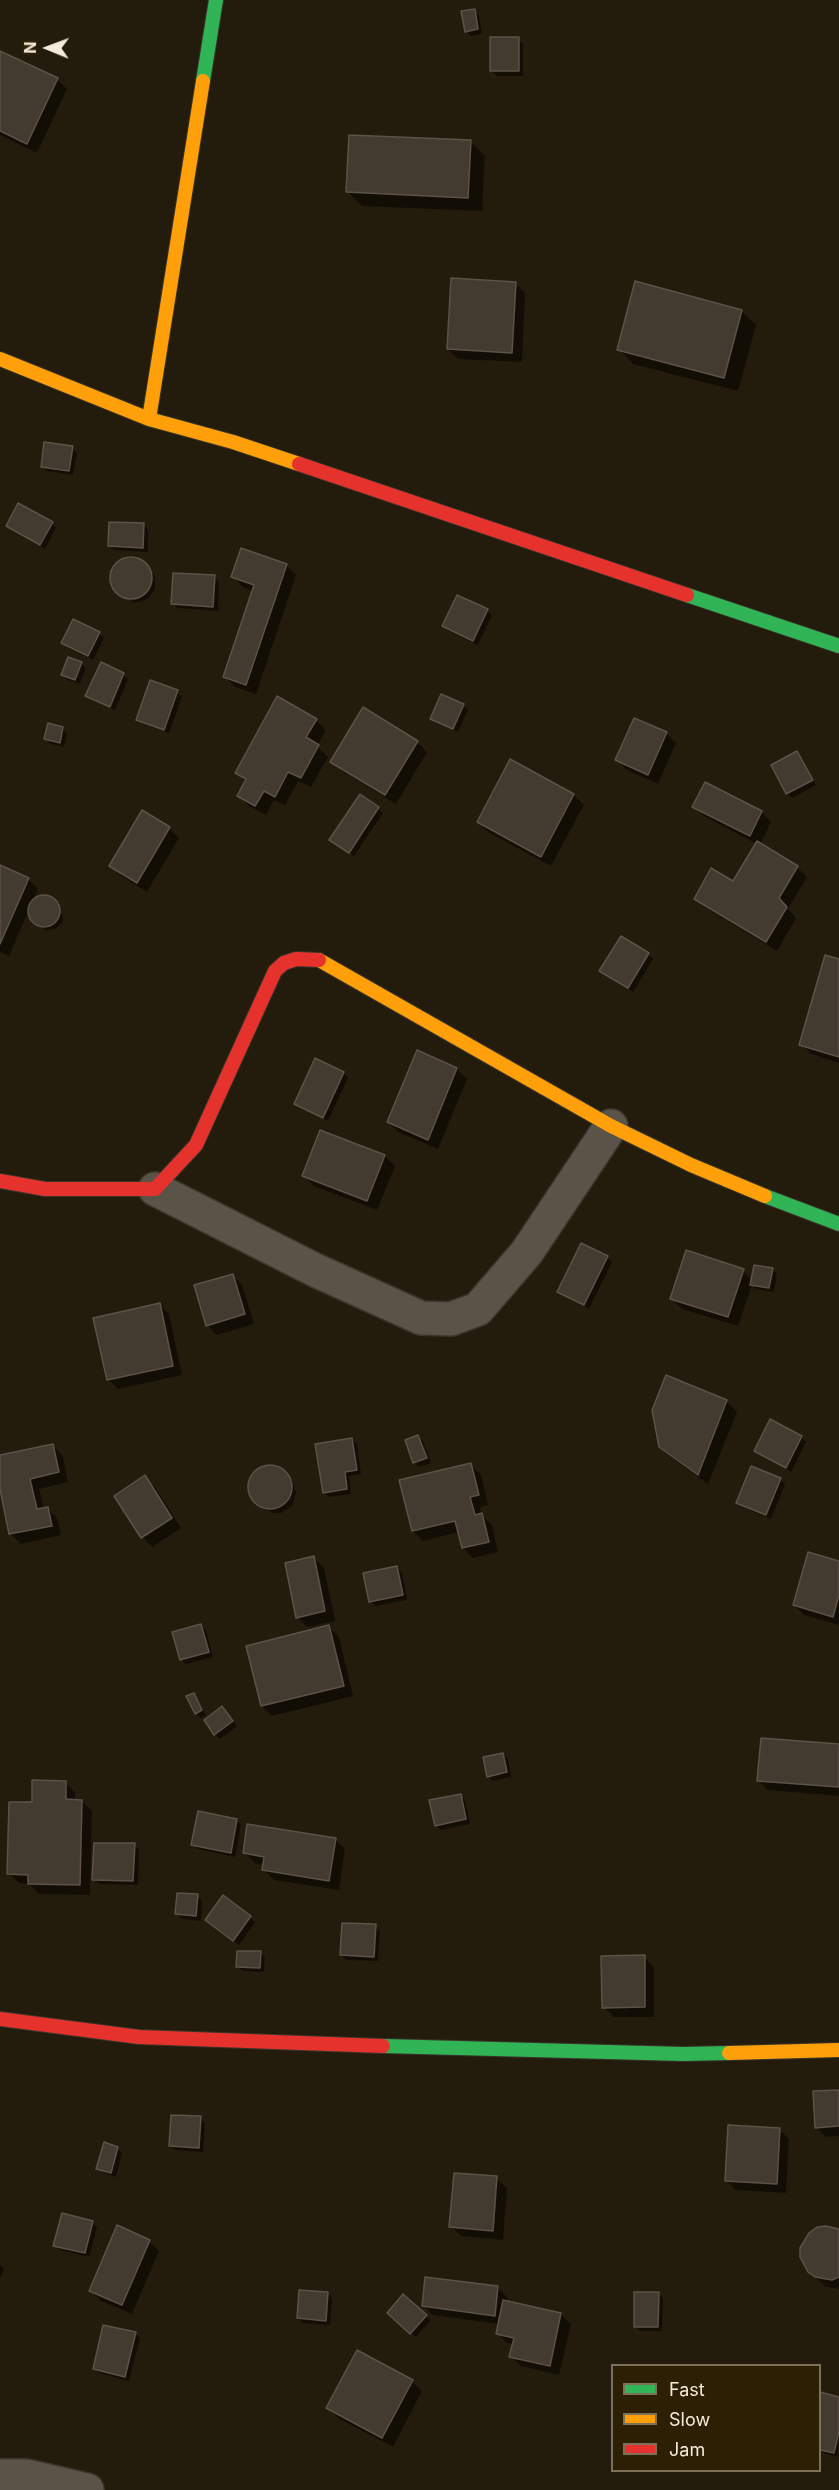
<!DOCTYPE html>
<html>
<head>
<meta charset="utf-8">
<style>
  body { margin:0 }
  #map { position:relative; width:839px; height:2490px; overflow:hidden; background:#231c0c; font-family:Inter,sans-serif }
  canvas { display:block }
  .legend { position:absolute; left:611px; top:2364px; width:210px; height:108px; box-sizing:border-box; background:#2c1f03; border:2px solid #7c7059; margin:0; padding:8px 10px; list-style:none; font-size:18px; color:#f3eada }
  .legend li { display:flex; align-items:center; gap:12px; height:30px }
  .legend b { width:30px; border:2px solid #7c7059 }
  .north { position:absolute; left:18px; top:18px; width:60px; height:60px; -webkit-text-stroke:4px #2c1f03; paint-order:stroke; rotate:271deg; font-size:16px; font-weight:700; line-height:24px; text-align:center; color:#f3eada }
  .north::after { content:''; display:block; margin:auto; width:21px; height:27px; background:#f3eada; clip-path:polygon(50% 0,100% 100%,50% 72%,0 100%) }
</style>
</head>
<body>
<div id="map">
<canvas width="839" height="2490"></canvas>
<ul class="legend">
<li><b style="height:8px;background:#30b455"></b>Fast</li>
<li><b style="height:8px;background:#ff9f0a"></b>Slow</li>
<li><b style="height:8px;background:#e5322d"></b>Jam</li>
</ul>
<div class="north">N</div>
</div>
<script>
const g = document.querySelector('canvas').getContext('2d');
g.lineJoin = 'round';
function fillPath(path, color) { g.fillStyle = color; g.fill(path, 'evenodd'); }
const toPath = rows => new Path2D(rows.map(r => 'M' + r).join(''));
function strokePath(path, color, width, dash) { g.strokeStyle = color; g.lineWidth = width; g.lineCap = dash ? 'butt' : 'round'; g.setLineDash(dash || []); g.stroke(path); }
const shadow = toPath([
  [474,11,479,16,482,34,471,36,466,31],
  [518,39,523,44,523,76,497,76,492,71],
  [0,53,57,79,67,89,37,153,0,135],
  [470,141,485,156,482,211,362,206,347,191],
  [515,283,525,293,522,362,458,359,448,349],
  [741,311,756,325,738,391,633,364,619,349],
  [72,448,77,453,73,475,47,471,42,466],
  [52,524,56,528,45,549,8,526],
  [144,525,148,530,148,552,114,550,110,545],
  [134,558,145,565,155,576,155,589,148,599,135,603,120,593,112,582,113,570,121,561],
  [286,565,296,575,256,694,235,687,225,677,253,591,243,587,233,577],
  [215,577,219,582,218,611,177,608,173,603],
  [487,611,492,615,478,645,449,631,444,626],
  [99,633,104,638,93,660,68,648,63,643],
  [81,663,86,668,80,684,68,680,63,675],
  [102,664,123,675,128,679,115,710,92,700,87,696],
  [177,692,182,697,169,733,143,724,138,719],
  [463,705,468,710,458,732,437,723,432,718],
  [316,720,326,730,317,746,328,757,311,787,298,781,285,805,274,800,266,815,249,806,239,796,246,782,237,773],
  [62,729,67,733,64,747,51,744,46,739],
  [666,733,676,743,658,784,627,770,617,760],
  [417,742,427,752,396,804,342,771,332,761],
  [797,753,816,785,792,798,787,793],
  [511,761,574,795,584,805,551,866,488,832,478,822],
  [360,796,383,813,354,856,336,844],
  [694,807,761,812,771,822,760,845,797,867,807,877,788,909,796,918,777,951,706,908,696,898,734,884,757,844,704,816],
  [169,828,179,838,147,892,121,876,111,866],
  [0,867,28,879,38,889,34,899,50,898,63,915,62,923,55,929,46,930,33,920,29,910,9,956,0,952],
  [648,954,653,959,633,992,601,971],
  [839,960,839,1063,811,1054,801,1044],
  [457,1069,467,1079,438,1149,398,1132,388,1122],
  [344,1073,348,1078,328,1121,300,1108,296,1104],
  [385,1156,395,1166,377,1210,314,1186,304,1176],
  [607,1257,612,1262,589,1309,559,1291],
  [773,1269,777,1274,774,1292,756,1289,752,1285,738,1326,682,1309,672,1299,743,1271,752,1280],
  [232,1275,242,1285,254,1324,217,1335,207,1325],
  [159,1304,169,1314,182,1375,118,1389,108,1379],
  [667,1377,727,1402,737,1412,708,1484,671,1457,660,1446],
  [418,1437,423,1441,431,1463,419,1467,415,1463,407,1441],
  [801,1437,806,1442,791,1472,755,1451],
  [352,1439,357,1444,361,1474,349,1476,351,1494,329,1497,324,1492],
  [53,1446,63,1456,68,1482,39,1489,44,1509,47,1508,57,1518,61,1535,21,1544,11,1534,0,1482,0,1457],
  [471,1465,481,1475,488,1505,480,1507,481,1514,492,1525,498,1552,473,1558,463,1548,459,1532,423,1541,413,1531],
  [276,1468,292,1480,296,1493,292,1506,281,1513,274,1513,262,1508,257,1503,253,1497,250,1484,252,1478,262,1469],
  [145,1477,155,1487,181,1528,152,1547,143,1537],
  [780,1479,785,1484,771,1519,743,1507,738,1503],
  [314,1558,324,1568,335,1621,307,1627,297,1617],
  [839,1562,839,1625,804,1615,794,1605],
  [397,1568,402,1573,407,1600,375,1606,371,1601],
  [201,1625,206,1630,213,1657,186,1664,182,1660],
  [329,1627,339,1637,353,1696,272,1716,262,1706,248,1647],
  [193,1695,206,1715,201,1718,196,1713],
  [227,1713,237,1726,220,1739,215,1734],
  [839,1746,839,1796,768,1790,758,1780],
  [503,1755,508,1759,511,1777,493,1781,488,1776],
  [65,1782,75,1792,75,1801,82,1801,92,1811,90,1895,39,1894,29,1884,19,1883,9,1873,33,1804],
  [460,1796,465,1800,470,1824,441,1830,436,1825],
  [236,1820,241,1825,235,1857,198,1849,193,1844],
  [335,1839,345,1849,339,1890,274,1880,264,1870,264,1865,255,1863,245,1853],
  [134,1845,139,1850,138,1885,99,1884,94,1879],
  [197,1896,202,1901,201,1921,182,1919,177,1914],
  [223,1897,255,1922,239,1945,211,1924],
  [375,1926,380,1931,378,1961,346,1960,342,1955],
  [260,1952,265,1957,264,1972,243,1971,238,1967],
  [644,1957,654,1967,654,2017,614,2017,604,2007],
  [839,2091,839,2136,826,2137,816,2127],
  [200,2118,205,2123,203,2152,175,2150,170,2146],
  [779,2129,789,2139,786,2193,736,2190,726,2180],
  [117,2148,122,2153,116,2177,103,2173,98,2168],
  [496,2178,507,2188,503,2240,461,2236,451,2226],
  [92,2223,97,2227,89,2257,60,2250,55,2245],
  [839,2231,839,2289,826,2287,809,2272],
  [149,2241,159,2251,132,2314,101,2301,91,2291],
  [0,2265,4,2269,0,2279],
  [498,2288,508,2298,507,2302,561,2314,571,2324,559,2375,521,2366,511,2356,514,2345,507,2343,497,2333,499,2324,433,2315,423,2305],
  [658,2293,663,2298,662,2331,640,2331,635,2326],
  [328,2294,332,2298,330,2325,303,2323,299,2318],
  [426,2316,430,2321,416,2337,394,2318],
  [135,2334,140,2338,129,2381,99,2373,94,2369],
  [412,2381,422,2391,393,2447,338,2418,328,2408],
  [820,2394,839,2399,838,2457,820,2452]
]);
const building = toPath([
  [475,9,478,29,465,32,461,11,475,9],
  [490,37,519,37,519,71,490,71,490,37],
  [0,51,58,78,27,144,0,131,0,51],
  [349,135,471,140,468,198,346,192,349,135],
  [451,278,516,282,512,353,447,349,451,278],
  [635,281,742,310,724,378,617,350,635,281],
  [44,442,73,446,69,471,41,467,44,442],
  [18,503,53,522,40,545,6,526,18,503],
  [109,522,144,523,143,548,108,546,109,522],
  [241,548,287,564,246,685,223,677,254,585,231,577,241,548],
  '110 578a21 21 0 1 1 42 0a21 21 0 1 1-42 0Z',
  [173,573,215,575,213,607,171,604,173,573],
  [457,595,488,609,473,641,442,626,457,595],
  [73,619,100,632,88,656,61,643,73,619],
  [68,657,82,662,75,680,61,675,68,657],
  [101,662,124,673,110,707,85,696,101,662],
  [150,680,178,690,164,730,136,720,150,680],
  [441,694,464,704,453,729,430,719,441,694],
  [277,696,317,719,306,737,319,745,301,778,288,772,275,797,264,791,255,806,237,796,246,779,235,773,277,696],
  [363,707,418,741,385,795,330,762,363,707],
  [634,718,667,732,648,775,615,760,634,718],
  [48,723,63,727,60,743,44,739,48,723],
  [797,751,813,780,786,794,771,765,797,751],
  [510,759,574,794,541,857,477,822,510,759],
  [705,782,762,811,750,836,692,807,705,782],
  [360,794,379,807,349,853,329,840,360,794],
  [142,810,170,827,137,883,109,866,142,810],
  [757,841,798,866,779,898,787,907,766,942,694,899,711,868,733,881,757,841],
  [0,865,29,878,0,944,0,865],
  '28 911a16 16 0 1 1 32 0a16 16 0 1 1-32 0Z',
  [621,936,649,953,628,988,599,971,621,936],
  [825,955,839,959,839,1057,799,1045,825,955],
  [417,1050,457,1068,428,1140,387,1122,417,1050],
  [315,1058,344,1072,323,1118,294,1104,315,1058],
  [320,1130,385,1155,367,1201,302,1176,320,1130],
  [581,1243,608,1256,584,1305,557,1292,581,1243],
  [686,1250,744,1269,728,1317,670,1299,686,1250],
  [754,1265,773,1268,769,1288,750,1285,754,1265],
  [233,1274,245,1314,206,1326,194,1285,233,1274],
  [160,1303,173,1366,107,1380,93,1318,160,1303],
  [666,1375,727,1400,698,1475,659,1447,652,1410,666,1375],
  [770,1419,802,1436,786,1468,754,1451,770,1419],
  [418,1435,427,1458,413,1463,405,1440,418,1435],
  [352,1438,357,1470,345,1472,347,1489,323,1493,315,1444,352,1438],
  [53,1444,59,1472,30,1479,37,1509,48,1507,52,1526,9,1534,0,1489,0,1455,53,1444],
  [471,1463,479,1495,470,1497,475,1515,482,1513,489,1542,462,1548,455,1521,412,1531,399,1480,471,1463],
  '248 1487a22 22 0 1 1 44 0a22 22 0 1 1-44 0Z',
  [751,1466,781,1478,766,1515,736,1503,751,1466],
  [145,1475,172,1518,141,1538,114,1496,145,1475],
  [808,1552,839,1561,839,1595,833,1617,793,1605,808,1552],
  [314,1556,325,1611,296,1618,285,1563,314,1556],
  [397,1566,403,1595,369,1602,363,1573,397,1566],
  [201,1624,209,1652,180,1660,172,1632,201,1624],
  [329,1625,344,1686,261,1706,246,1646,329,1625],
  [194,1693,202,1710,195,1714,186,1696,194,1693],
  [222,1706,233,1721,214,1735,204,1720,222,1706],
  [761,1738,839,1744,839,1787,757,1781,761,1738],
  [503,1753,507,1772,487,1777,483,1757,503,1753],
  [32,1780,66,1781,66,1799,82,1800,80,1885,28,1884,28,1875,7,1874,9,1802,32,1802,32,1780],
  [461,1794,466,1819,435,1826,429,1800,461,1794],
  [198,1811,237,1819,231,1853,191,1845,198,1811],
  [247,1824,336,1838,329,1881,262,1870,264,1857,243,1853,247,1824],
  [94,1843,135,1843,133,1881,92,1880,94,1843],
  [177,1893,198,1894,196,1916,175,1914,177,1893],
  [223,1895,251,1916,233,1941,205,1920,223,1895],
  [342,1923,376,1924,374,1957,340,1955,342,1923],
  [237,1951,261,1951,260,1968,236,1967,237,1951],
  [645,1955,645,2007,602,2008,601,1956,645,1955],
  [839,2090,839,2126,815,2128,813,2091,839,2090],
  [171,2115,201,2116,199,2148,169,2146,171,2115],
  [728,2125,780,2128,777,2184,725,2181,728,2125],
  [104,2142,118,2147,111,2173,96,2169,104,2142],
  [454,2173,497,2176,493,2231,449,2227,454,2173],
  [62,2213,93,2221,85,2253,53,2246,62,2213],
  [117,2225,150,2240,122,2305,89,2291,117,2225],
  [826,2226,839,2229,839,2277,832,2280,815,2277,808,2272,800,2257,800,2248,809,2233,817,2227,826,2226],
  [425,2277,498,2286,495,2316,422,2306,425,2277],
  [299,2290,328,2292,326,2321,297,2318,299,2290],
  [634,2292,659,2292,658,2327,634,2327,634,2292],
  [403,2294,427,2315,410,2334,387,2313,403,2294],
  [503,2300,561,2313,550,2366,509,2357,514,2338,496,2334,503,2300],
  [103,2325,136,2332,125,2377,93,2369,103,2325],
  [357,2350,413,2380,382,2438,326,2408,357,2350],
  [820,2392,839,2397,839,2431,834,2453,820,2450,820,2392]
]);
const street = toPath([
  [155,1189,315,1270,421,1318,451,1319,478,1309,527,1252,611,1126],
  [0,2476,27,2476,87,2490]
]);
const fast = toPath([
  [203,81,216,0],
  [687,595,839,646],
  [765,1196,839,1224],
  [383,2046,683,2054,729,2053]
]);
const slow = toPath([
  [0,359,149,419,233,442,299,464],
  [149,419,203,81],
  [319,960,611,1126,691,1165,765,1196],
  [729,2053,839,2050]
]);
const jam = toPath([
  [299,464,687,595],
  [0,1181,45,1189,155,1189,196,1145,275,971,284,963,296,959,319,960],
  [0,2019,139,2037,383,2046]
]);
fillPath(shadow, '#0007');
fillPath(building, '#433a30');
strokePath(building, '#5c5248', 1.5);
strokePath(street, '#3a352a', 36);
strokePath(fast, '#3a352a', 16);
strokePath(slow, '#3a352a', 16);
strokePath(jam, '#3a352a', 16);
strokePath(street, '#5a5448', 33);
strokePath(fast, '#30b455', 14);
strokePath(slow, '#ff9f0a', 14);
strokePath(jam, '#e5322d', 14);
</script>
</body>
</html>
